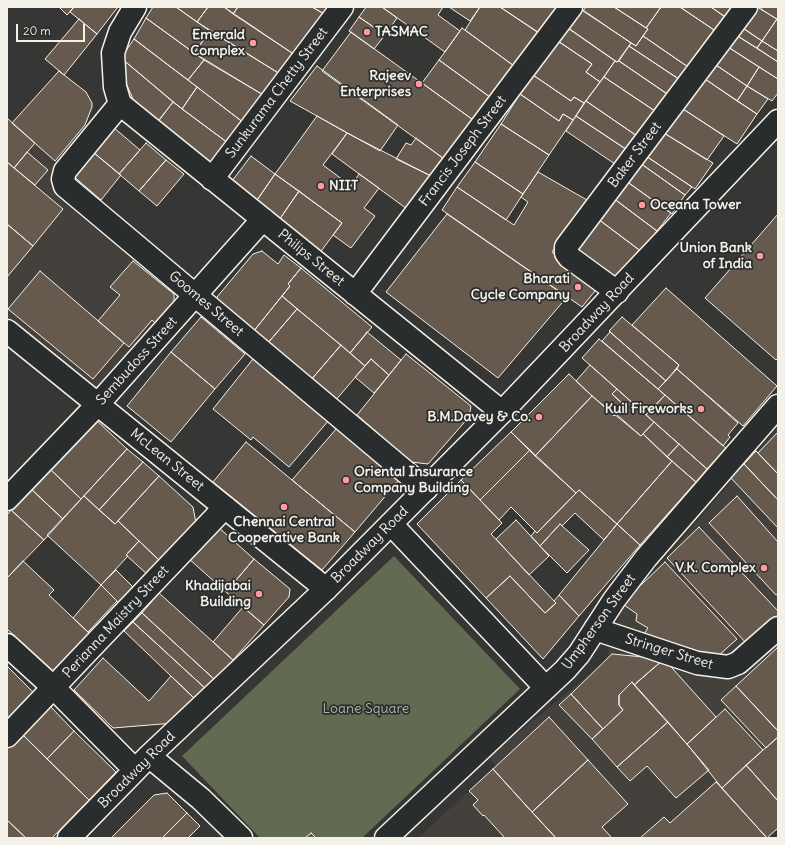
<!DOCTYPE html>
<html>
<head>
<meta charset="utf-8">
<style>
  body { margin:0 }
  #map { position:relative; width:785px; height:845px; overflow:hidden; background:#363634; font-family:Delius,sans-serif }
  canvas { display:block }
  .frame { position:absolute; inset:0; border:8px solid #f4f1e8; pointer-events:none }
  .scale { position:absolute; left:16px; top:24px; width:69px; height:18px; box-sizing:border-box; border:2px solid #f4f1e8; border-top:0; padding-left:5px; font-size:12px; line-height:14px; white-space:nowrap; color:#f4f1e8; -webkit-text-stroke:3px #2a2d2e; paint-order:stroke }
</style>
</head>
<body>
<div id="map">
<canvas width="785" height="845"></canvas>
<div class="frame"></div>
<div class="scale">20 m</div>
</div>
<script>
const g = document.querySelector('canvas').getContext('2d');
g.lineJoin = 'round';
function fillPath(path, color) { g.fillStyle = color; g.fill(path, 'evenodd'); }
const toPath = rows => new Path2D(rows.map(r => 'M' + r).join(''));
function strokePath(path, color, width, dash) { g.strokeStyle = color; g.lineWidth = width; g.lineCap = dash ? 'butt' : 'round'; g.setLineDash(dash || []); g.stroke(path); }
function label(font, color, halo, rows, align = 'center') {
  g.font = font + ' Delius,sans-serif'; g.lineWidth = 3.5; g.setLineDash([]); g.textBaseline = 'middle'; g.strokeStyle = halo; g.fillStyle = color; for (const [text, x, y, turn = 0] of rows) {
    g.save(); g.translate(x, y); g.rotate((+turn || 0) * Math.PI / 180); g.textAlign = isNaN(turn) ? turn : align; if (halo) g.strokeText(text, 0, 0); g.fillText(text, 0, 0); g.restore();
  }
}
const built = toPath([
  [7,118,55,161,57,182,67,205,174,294,174,303,96,394,7,321],
  [778,427,778,798,734,838,564,838,488,757,605,662,621,610],
  [493,769,556,838,418,838,458,801]
]);
const green = toPath([
  [394,556,520,689,362,838,260,838,182,756]
]);
const building = toPath([
  [59,7,74,7,67,15,59,7],
  [74,7,118,7,97,34,70,12,74,7],
  [153,7,176,7,210,31,194,53,146,18,153,7],
  [176,7,208,7,197,22,176,7],
  [208,7,224,7,295,55,280,74,197,22,208,7],
  [224,7,238,7,233,14,224,7],
  [238,7,312,7,326,15,295,55,233,14,238,7],
  [312,7,332,7,326,15,312,7],
  [366,7,382,7,397,18,385,35,359,17,366,7],
  [382,7,443,7,438,15,460,31,445,52,382,7],
  [449,7,480,7,470,21,449,7],
  [480,7,500,7,538,32,514,66,465,30,480,7],
  [500,7,560,7,540,34,500,7],
  [586,7,614,7,648,29,636,46,583,11,586,7],
  [614,7,661,7,646,28,614,7],
  [661,7,680,7,717,32,691,69,643,36,648,29,646,28,661,7],
  [680,7,711,7,727,18,717,32,680,7],
  [711,7,737,7,729,20,711,7],
  [757,7,777,19,762,41,743,28,757,7],
  [762,7,778,7,778,20,761,9,762,7],
  [580,8,631,43,617,62,567,27,580,8],
  [359,17,385,35,374,49,349,31,359,17],
  [146,18,204,60,188,80,134,39,146,18],
  [79,19,97,34,64,75,45,59,79,19],
  [777,19,778,20,778,51,762,41,777,19],
  [741,27,762,41,757,48,736,35,741,27],
  [462,28,517,68,494,100,439,60,462,28],
  [569,29,615,61,600,82,586,72,592,64,559,42,569,29],
  [210,31,280,74,265,96,194,53,210,31],
  [351,32,476,122,447,161,322,71,351,32],
  [736,35,778,62,778,79,728,47,736,35],
  [643,36,691,69,682,81,629,46,631,43,636,46,643,36],
  [134,39,197,87,182,109,121,58,134,39],
  [558,41,592,64,586,72,600,82,584,103,574,97,571,101,533,75,558,41],
  [762,41,778,51,778,62,757,48,762,41],
  [629,46,680,80,669,95,619,61,629,46],
  [728,47,759,67,747,86,716,65,728,47],
  [121,58,173,102,154,127,133,99,126,83,121,58],
  [204,60,265,96,244,123,188,80,204,60],
  [439,60,494,100,476,122,422,83,439,60],
  [615,61,617,62,619,61,667,94,655,111,604,77,615,61],
  [716,65,747,86,737,101,705,79,716,65],
  [317,66,398,125,380,151,290,101,317,66],
  [759,67,778,79,778,93,772,101,747,86,759,67],
  [59,71,86,92,92,103,92,107,85,125,55,161,12,123,59,71],
  [533,75,571,101,574,97,584,103,573,120,563,114,559,121,520,94,533,75],
  [604,77,655,111,637,136,586,101,604,77],
  [705,79,757,114,737,144,683,109,705,79],
  [747,86,768,99,757,114,737,101,747,86],
  [197,87,244,123,228,143,182,109,197,87],
  [520,94,559,121,563,114,573,120,549,155,501,124,520,94],
  [586,101,637,136,627,150,576,116,586,101],
  [173,102,228,143,210,167,155,125,173,102],
  [683,109,724,136,707,160,664,133,683,109],
  [317,116,347,133,323,165,351,186,359,174,379,188,364,208,375,216,351,248,333,235,342,223,275,174,317,116],
  [576,116,626,149,615,164,566,131,576,116],
  [7,118,35,143,14,168,7,162,7,118],
  [501,124,549,155,523,194,475,162,501,124],
  [113,127,140,150,119,174,93,152,113,127],
  [347,133,431,176,407,209,332,154,347,133],
  [664,133,713,163,695,189,646,156,664,133],
  [416,138,444,159,431,176,396,159,406,143,411,145,416,138],
  [146,143,166,160,139,191,119,174,146,143],
  [27,152,48,170,35,185,14,168,27,152],
  [93,152,121,175,101,200,72,175,93,152],
  [251,156,275,174,253,206,232,181,251,156],
  [646,156,692,187,685,195,640,163,646,156],
  [166,160,184,174,157,206,139,191,166,160],
  [7,162,63,209,33,246,7,224,7,162],
  [475,162,523,194,506,220,457,187,475,162],
  [640,163,685,195,672,214,626,181,640,163],
  [538,172,587,200,552,252,599,286,582,307,442,210,457,187,514,225,528,202,521,197,538,172],
  [275,174,299,191,277,223,253,206,275,174],
  [626,181,671,213,657,231,613,198,626,181],
  [299,191,342,223,319,254,277,223,299,191],
  [613,198,657,231,642,252,598,219,613,198],
  [447,214,567,297,498,378,386,292,447,214],
  [778,214,778,358,776,360,705,298,778,214],
  [598,219,642,252,610,281,571,253,598,219],
  [7,224,33,246,7,277,7,224],
  [262,251,278,264,284,255,301,268,288,284,290,286,253,332,218,302,217,297,253,254,262,251],
  [133,261,174,294,174,303,155,323,152,320,129,347,98,321,120,295,110,287,133,261],
  [301,268,372,327,350,353,282,296,290,286,288,284,301,268],
  [40,271,124,343,93,379,8,309,40,271],
  [666,288,777,386,743,426,677,369,679,365,632,325,666,288],
  [282,296,297,309,267,344,253,332,282,296],
  [297,309,341,345,310,381,267,344,297,309],
  [201,317,245,354,215,389,171,352,201,317],
  [622,317,679,365,666,381,609,331,622,317],
  [367,332,401,360,389,375,371,359,365,366,350,353,367,332],
  [610,332,666,381,658,389,602,341,610,332],
  [599,339,665,395,646,415,582,358,599,339],
  [341,345,365,366,335,401,310,381,341,345],
  [171,352,215,389,171,442,127,406,171,352],
  [406,354,471,406,469,417,428,464,411,462,357,415,406,354],
  [253,359,329,420,289,467,253,437,251,440,213,409,253,359],
  [371,359,389,375,374,393,355,377,371,359],
  [590,365,617,389,612,394,624,405,614,416,576,381,590,365],
  [677,369,738,423,728,435,730,437,723,446,658,389,677,369],
  [569,374,592,396,535,456,511,432,569,374],
  [617,389,654,422,641,436,616,414,624,405,612,394,617,389],
  [665,395,726,448,707,469,646,415,665,395],
  [592,396,641,436,643,434,672,461,617,524,579,490,576,493,535,456,592,396],
  [95,419,127,449,81,499,50,469,95,419],
  [654,422,679,444,667,457,643,434,654,422],
  [337,428,399,480,355,532,292,480,337,428],
  [511,432,530,450,480,500,461,480,511,432],
  [778,432,778,474,758,453,778,432],
  [246,442,355,532,322,570,213,482,246,442],
  [679,444,707,469,696,482,667,457,679,444],
  [127,449,143,462,99,510,84,496,127,449],
  [530,450,576,493,537,533,511,507,499,520,480,500,530,450],
  [756,451,778,474,778,500,744,464,756,451],
  [672,461,696,482,640,545,617,524,672,461],
  [143,462,159,476,115,524,99,510,143,462],
  [744,464,778,500,778,528,730,477,744,464],
  [50,469,81,499,63,519,31,489,50,469],
  [159,476,193,507,196,523,160,561,118,521,159,476],
  [461,480,502,523,491,534,556,603,545,613,510,576,486,598,417,524,461,480],
  [31,489,63,519,44,540,11,510,31,489],
  [579,490,617,524,604,540,575,513,562,526,560,524,540,546,531,536,535,531,537,533,579,490],
  [84,496,115,524,118,521,139,541,126,555,128,556,101,585,47,535,84,496],
  [737,496,778,542,778,594,776,595,709,523,737,496],
  [11,510,44,540,7,578,7,515,11,510],
  [516,520,549,556,529,575,496,539,516,520],
  [560,524,589,550,567,573,540,546,560,524],
  [617,524,640,545,579,616,559,595,617,524],
  [218,527,254,559,226,592,188,558,218,527],
  [699,527,778,611,778,617,748,645,667,558,699,527],
  [139,541,160,561,148,575,126,555,139,541],
  [254,559,290,589,289,597,264,625,226,592,254,559],
  [23,561,54,590,49,595,92,636,56,674,7,629,7,578,23,561],
  [665,562,737,639,717,657,674,648,644,634,648,628,636,621,637,614,624,605,624,600,636,587,641,585,665,562],
  [116,570,134,588,120,604,101,585,116,570],
  [510,576,545,613,556,603,554,601,559,595,579,616,543,659,486,598,510,576],
  [101,585,117,601,88,632,73,618,101,585],
  [159,593,233,660,215,680,142,613,159,593],
  [243,607,264,625,233,660,213,642,243,607],
  [142,613,215,680,207,690,133,622,142,613],
  [133,622,207,690,196,700,124,631,133,622],
  [777,648,778,649,778,731,736,686,777,648],
  [612,654,664,659,634,685,632,682,619,695,619,705,623,710,603,729,571,694,612,654],
  [103,658,149,701,171,676,196,700,174,723,113,728,74,690,103,658],
  [664,659,716,717,687,744,634,685,664,659],
  [7,666,35,694,7,723,7,666],
  [632,682,668,722,617,767,592,739,623,710,619,705,619,695,632,682],
  [736,686,778,731,778,737,766,748,721,700,736,686],
  [571,694,603,729,592,739,559,705,571,694],
  [50,706,74,731,47,759,22,734,50,706],
  [725,709,763,750,722,788,687,744,725,709],
  [549,717,588,760,532,812,493,769,549,717],
  [668,722,709,770,676,798,647,766,630,781,617,767,668,722],
  [74,731,116,772,89,800,47,759,74,731],
  [22,734,89,800,52,838,26,838,7,820,7,749,22,734],
  [778,737,778,801,746,765,778,737],
  [588,760,628,804,602,827,612,838,556,838,532,812,588,760],
  [746,765,778,801,778,828,767,838,722,788,746,765],
  [493,769,532,812,556,838,505,838,484,815,483,816,473,805,478,800,469,791,493,769],
  [716,782,767,838,640,838,664,817,670,823,716,782],
  [167,793,187,813,162,838,111,838,154,795,167,793],
  [187,813,200,826,188,838,162,838,187,813],
  [7,820,26,838,7,838,7,820],
  [311,833,316,838,305,838,311,833]
]);
const street = toPath([
  [135,7,120,32,113,53,115,87,120,104,502,412],
  [120,104,65,171,63,179,65,186,426,489],
  [212,179,342,7],
  [617,292,569,257,566,253,566,247,746,7],
  [355,294,571,7],
  [7,331,326,589],
  [7,499,98,404,263,219],
  [391,524,546,688],
  [595,629,697,663,728,667,738,663,778,628],
  [7,736,225,507],
  [386,838,565,670,579,654,614,600,646,558,778,406]
]);
const secondary = toPath([
  [7,645,54,688,135,770],
  [149,756,201,799,241,838],
  [69,838,149,756,326,589,502,412,778,121]
]);
const markers = [
  [367,32,4,"#ff9aa2"],
  [253,43,4,"#ff9aa2"],
  [419,84,4,"#ff9aa2"],
  [321,186,4,"#ff9aa2"],
  [642,205,4,"#ff9aa2"],
  [760,256,4,"#ff9aa2"],
  [578,287,4,"#ff9aa2"],
  [701,409,4,"#ff9aa2"],
  [539,417,4,"#ff9aa2"],
  [346,480,4,"#ff9aa2"],
  [284,507,4,"#ff9aa2"],
  [764,568,4,"#ff9aa2"],
  [259,594,4,"#ff9aa2"]
];
const poiNames = [
  ["TASMAC",375,32,"left"],
  ["Emerald",245,35],
  ["Complex",245,51],
  ["Rajeev",411,76],
  ["Enterprises",411,92],
  ["NIIT",329,186,"left"],
  ["Oceana Tower",650,205,"left"],
  ["Union Bank",752,248],
  ["of India",752,264],
  ["Bharati",570,279],
  ["Cycle Company",570,295],
  ["Kuil Fireworks",693,409],
  ["B.M.Davey & Co.",531,417],
  ["Oriental Insurance",354,472,"left"],
  ["Company Building",354,488,"left"],
  ["Chennai Central",284,522,"center"],
  ["Cooperative Bank",284,538,"center"],
  ["V.K. Complex",756,568],
  ["Khadijabai",251,586],
  ["Building",251,602]
];
const streetNames = [
  ["Sunkurama Chetty Street",277,93,-53],
  ["Francis Joseph Street",463,151,-53],
  ["Baker Street",635,155,-53],
  ["Philips Street",311,258,39],
  ["Goomes Street",206,304,40],
  ["Broadway Road",597,313,-47],
  ["Sembudoss Street",137,361,-48],
  ["McLean Street",167,460,39],
  ["Broadway Road",370,545,-45],
  ["Perianna Maistry Street",116,622,-47],
  ["Umpherson Street",599,622,-54],
  ["Stringer Street",669,652,17],
  ["Broadway Road",137,770,-45]
];
const parkNames = [
  ["Loane Square",366,709]
];
fillPath(built, '#44403c');
fillPath(green, '#626b52');
fillPath(building, '#66594e');
strokePath(building, '#f4f1e8', 1);
strokePath(street, '#f4f1e8', 25);
strokePath(secondary, '#f4f1e8', 25);
strokePath(street, '#2a2d2e', 22);
strokePath(secondary, '#2a2d2e', 22);
for (const [x, y, r, color] of markers) { const dot = new Path2D(); dot.arc(x, y, r, 0, 2 * Math.PI); g.fillStyle = color; g.fill(dot); strokePath(dot, '#2a2d2e', 1.5); }
label('bold 14px', '#f4f1e8', '#2a2d2e', poiNames, 'right');
label('14px', '#f4f1e8', '#2a2d2e', streetNames);
label('14px', '#b2b5a4', '#2a2d2e', parkNames);
</script>
</body>
</html>
